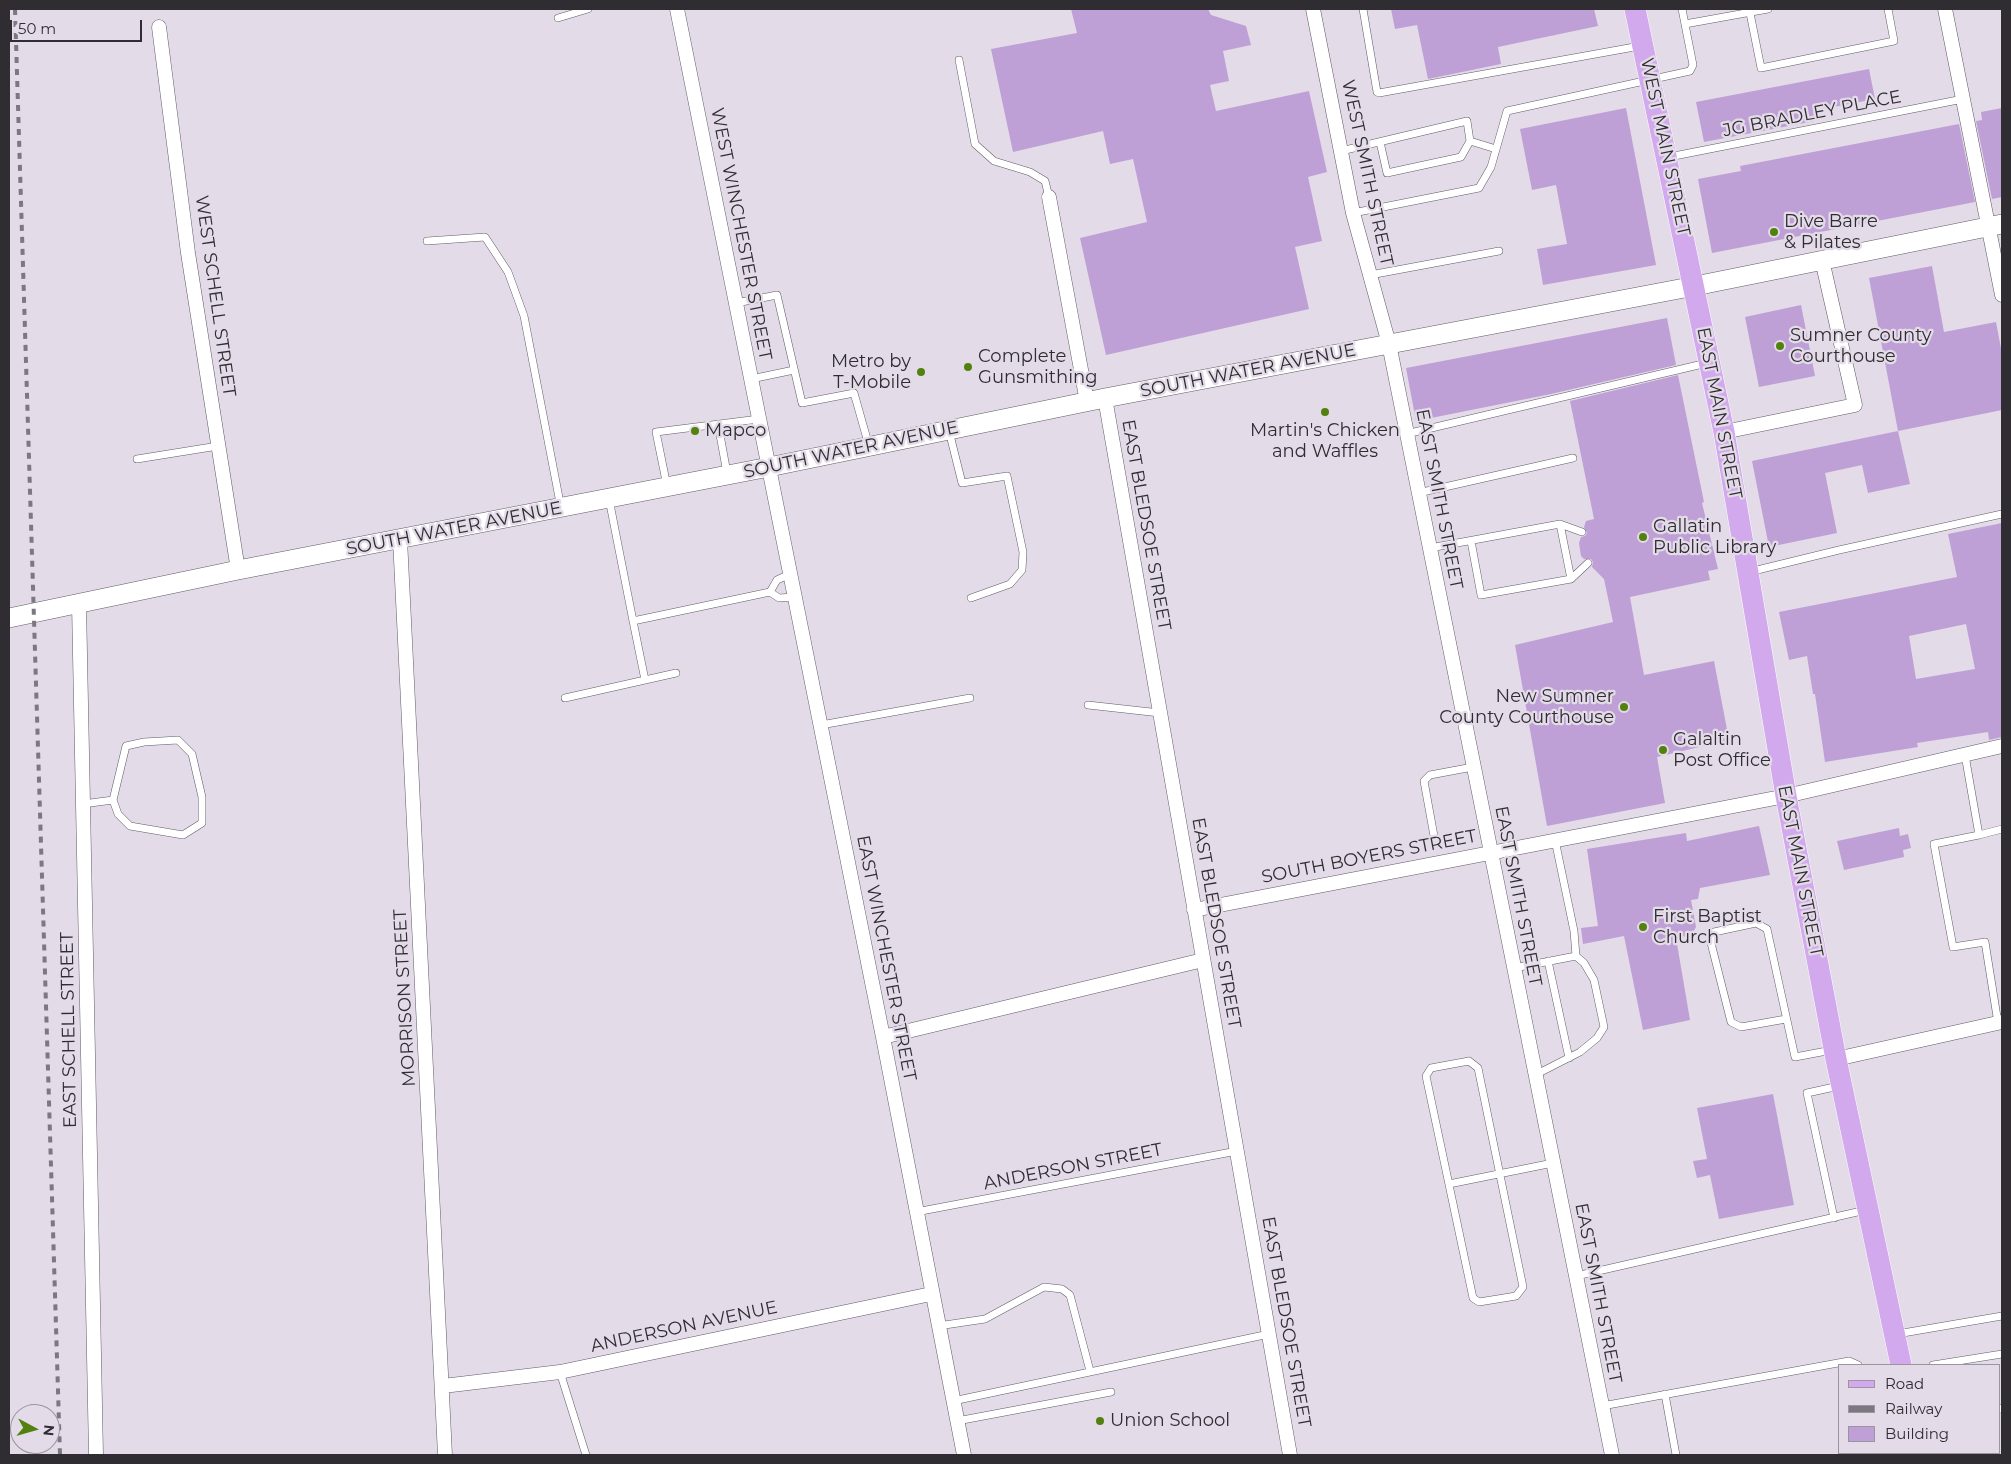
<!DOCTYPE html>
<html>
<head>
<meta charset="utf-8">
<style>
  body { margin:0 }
  #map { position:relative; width:2011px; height:1464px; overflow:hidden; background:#e3dbe8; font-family:Montserrat,sans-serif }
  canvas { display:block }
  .frame { position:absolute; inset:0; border:10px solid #302d32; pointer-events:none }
  .legend { position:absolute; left:1838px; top:1364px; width:162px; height:90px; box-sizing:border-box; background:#e3dbe8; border:1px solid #9b959f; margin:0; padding:6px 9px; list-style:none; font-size:15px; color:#302d32 }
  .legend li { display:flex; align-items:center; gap:10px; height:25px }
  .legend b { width:25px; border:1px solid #9b959f }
  .north { position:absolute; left:10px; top:1404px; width:50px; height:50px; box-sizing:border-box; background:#e3dbe8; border:1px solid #9b959f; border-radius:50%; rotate:96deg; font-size:14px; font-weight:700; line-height:20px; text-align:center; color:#302d32 }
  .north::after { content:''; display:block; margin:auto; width:18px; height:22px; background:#53810f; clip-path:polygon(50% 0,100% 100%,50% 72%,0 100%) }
  .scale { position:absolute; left:10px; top:20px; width:132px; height:22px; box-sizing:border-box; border:2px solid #302d32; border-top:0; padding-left:6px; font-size:15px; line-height:18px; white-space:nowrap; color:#302d32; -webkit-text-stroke:4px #e3dbe8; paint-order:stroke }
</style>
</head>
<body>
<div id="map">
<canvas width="2011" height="1464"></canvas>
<div class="frame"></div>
<ul class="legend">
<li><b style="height:6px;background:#d3a9ee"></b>Road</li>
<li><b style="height:6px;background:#7c7780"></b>Railway</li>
<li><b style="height:14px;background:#bfa0d6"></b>Building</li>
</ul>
<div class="north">N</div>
<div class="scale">50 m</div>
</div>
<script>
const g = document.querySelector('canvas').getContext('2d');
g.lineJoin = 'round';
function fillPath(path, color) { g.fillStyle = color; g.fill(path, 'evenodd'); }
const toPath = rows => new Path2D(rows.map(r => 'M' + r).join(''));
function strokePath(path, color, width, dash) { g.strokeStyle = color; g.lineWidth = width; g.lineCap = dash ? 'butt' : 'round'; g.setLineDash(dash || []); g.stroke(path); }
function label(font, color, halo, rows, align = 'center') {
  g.font = font + ' Montserrat,sans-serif'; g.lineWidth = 4.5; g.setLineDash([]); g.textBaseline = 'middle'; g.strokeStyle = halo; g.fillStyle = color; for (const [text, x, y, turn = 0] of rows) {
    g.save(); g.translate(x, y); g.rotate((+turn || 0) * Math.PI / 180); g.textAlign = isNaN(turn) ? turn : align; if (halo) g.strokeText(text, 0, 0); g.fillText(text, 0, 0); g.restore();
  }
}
const building = toPath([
  [1071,9,1208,9,1211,15,1246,26,1251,45,1223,51,1229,81,1210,85,1216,111,1309,91,1327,172,1308,177,1322,241,1295,247,1309,309,1106,355,1080,238,1147,222,1133,159,1110,164,1103,131,1013,152,991,49,1077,33],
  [1391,9,1594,9,1598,26,1498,47,1501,64,1428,79,1417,25,1395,29],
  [1869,69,1875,99,1813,111,1815,121,1704,142,1696,102],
  [1626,108,1656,265,1543,285,1537,249,1567,244,1556,185,1532,190,1520,129],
  [2002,108,2002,197,1992,199,1976,121,1982,120,1981,112],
  [1959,124,1975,202,1712,253,1698,179,1741,171,1740,166],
  [1932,266,1944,332,1996,322,2002,354,2002,410,1898,431,1869,278],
  [1801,305,1815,376,1759,387,1745,317],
  [1667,318,1676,365,1551,394,1416,421,1406,368],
  [1678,375,1704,502,1702,503,1718,569,1708,571,1710,580,1630,597,1644,675,1714,661,1729,740,1657,757,1665,803,1547,826,1515,645,1613,622,1604,579,1592,567,1593,562,1591,559,1584,559,1581,556,1579,543,1581,537,1585,536,1587,533,1584,527,1586,521,1594,519,1570,401],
  [1898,431,1910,484,1868,493,1862,465,1825,473,1837,533,1769,547,1752,461],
  [2002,523,2002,737,1989,740,1988,732,1917,743,1918,747,1825,762,1815,694,1813,694,1807,656,1789,660,1779,612,1957,577,1948,534],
  [1966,624,1975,669,1916,679,1909,636],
  [1759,826,1770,875,1700,888,1698,899,1691,900,1696,927,1689,939,1675,932,1690,1020,1643,1030,1624,936,1583,944,1581,928,1598,926,1587,849,1686,833,1687,841],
  [1899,828,1900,836,1908,834,1911,848,1903,850,1904,857,1844,870,1837,841],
  [1773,1094,1794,1205,1719,1219,1710,1175,1697,1178,1693,1161,1707,1159,1697,1108]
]);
const lane = toPath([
  [1363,9,1377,92,1379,93,1640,46],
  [1750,13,1761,68,1894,41,1888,9],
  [558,18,588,9],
  [1685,24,1768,9],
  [959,60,975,144,994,161,1030,172,1045,181,1049,197],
  [1380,142,1387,173,1461,157,1470,141],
  [1341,151,1467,121,1470,141,1496,149],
  [1669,157,1963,99],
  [1353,213,1479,188,1491,167,1507,111,1690,71,1693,65,1682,9],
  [427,241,485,237,508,272,524,316,561,508],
  [1370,275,1499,251],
  [736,303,777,295,802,403,854,393,869,446],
  [751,379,794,370],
  [718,424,727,473],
  [949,431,962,483,1007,476,1023,552,1022,570,1010,584,971,598],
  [1406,434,1707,363],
  [137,459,218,446],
  [667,486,656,432,759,419],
  [1418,493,1573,458],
  [609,499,633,621,770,592,777,580,790,574],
  [1560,524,1582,532],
  [1430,548,1560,524,1571,579,1481,595,1471,541],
  [1749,572,1839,550,2002,514],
  [1571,579,1588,563],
  [770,592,779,598,795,597],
  [633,621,645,680,676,673],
  [565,698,645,680],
  [1088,705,1160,713],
  [821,725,970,698],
  [1965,755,1979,835,2002,829],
  [83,804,113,800,118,814,130,826,183,835,202,823,202,797,192,754,178,740,144,742,126,746,113,800],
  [1979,835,1934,844,1953,947,1985,942,1998,1023],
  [1434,836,1424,781,1430,775,1473,767],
  [1548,961,1569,1058],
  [1514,968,1576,956],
  [1786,1019,1741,1027,1731,1022,1711,943,1714,932,1756,923,1767,929,1795,1057,1832,1050],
  [1469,1061,1478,1068,1523,1287,1516,1296,1479,1302,1473,1298,1426,1076,1431,1068,1469,1061],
  [1535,1075,1580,1052,1597,1038,1604,1027,1594,980,1584,963,1576,956,1574,931,1555,840],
  [1449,1184,1553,1163],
  [916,1212,1237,1151],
  [1834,1218,1807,1093,1839,1086],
  [1576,1276,1866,1210],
  [938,1326,985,1319,1044,1287,1062,1289,1070,1295,1090,1371],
  [1897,1334,2002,1316],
  [1933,1365,2002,1354],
  [560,1372,586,1455],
  [1665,1394,1676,1455],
  [953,1401,1269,1334],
  [1602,1406,1849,1361,1858,1365],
  [2000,1409,2002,1408],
  [957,1421,1111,1392],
  [1888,1453,1889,1455]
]);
const street = toPath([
  [677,9,883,1037,964,1455],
  [1313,9,1353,213,1389,344,1612,1455],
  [1945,9,2002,295],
  [159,27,188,253,238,570],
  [1049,197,1087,402],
  [1105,398,1290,1455],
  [1724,432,1855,405,1822,260],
  [400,539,445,1455],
  [79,604,96,1455],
  [1194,910,1786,796,2002,746],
  [883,1037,1203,960],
  [1836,1059,2002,1022],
  [443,1386,560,1372,931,1294]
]);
const secondary = toPath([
  [9,618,238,570,769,467,1105,398,1695,286,2002,224]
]);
const primary = toPath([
  [1635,9,1724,432,1786,796,1836,1059,1901,1365],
  [1920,1453,1921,1455]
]);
const rail = toPath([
  [15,9,60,1455]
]);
const markers = [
  [1774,232,5,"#53810f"],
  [1780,346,5,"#53810f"],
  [968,367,5,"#53810f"],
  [921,372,5,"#53810f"],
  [1325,412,5,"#53810f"],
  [695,431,5,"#53810f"],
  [1643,537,5,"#53810f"],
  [1624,707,5,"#53810f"],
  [1663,750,5,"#53810f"],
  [1643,927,5,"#53810f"],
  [1100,1421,5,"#53810f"]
];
const streetNames = [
  ["JG BRADLEY PLACE",1812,114,-11],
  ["WEST MAIN STREET",1665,147,78],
  ["WEST SMITH STREET",1367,173,78],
  ["WEST WINCHESTER STREET",741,234,79],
  ["WEST SCHELL STREET",215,296,82],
  ["SOUTH WATER AVENUE",1248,371,-11],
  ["EAST MAIN STREET",1719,413,79],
  ["SOUTH WATER AVENUE",851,450,-12],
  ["EAST SMITH STREET",1439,499,79],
  ["EAST BLEDSOE STREET",1146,525,80],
  ["SOUTH WATER AVENUE",454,529,-11],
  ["SOUTH BOYERS STREET",1369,857,-11],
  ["EAST MAIN STREET",1800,871,79],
  ["EAST SMITH STREET",1518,896,79],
  ["EAST BLEDSOE STREET",1216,923,80],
  ["EAST WINCHESTER STREET",886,958,79],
  ["MORRISON STREET",405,998,-93],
  ["EAST SCHELL STREET",69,1030,-91],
  ["ANDERSON STREET",1073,1167,-11],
  ["EAST SMITH STREET",1598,1293,79],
  ["EAST BLEDSOE STREET",1286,1322,80],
  ["ANDERSON AVENUE",684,1327,-12]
];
const poiNames = [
  ["Dive Barre",1784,222],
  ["& Pilates",1784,243],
  ["Sumner County",1790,336],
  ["Courthouse",1790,357],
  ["Complete",978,357],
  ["Gunsmithing",978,378],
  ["Metro by",911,362,"right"],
  ["T-Mobile",911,383,"right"],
  ["Mapco",705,431],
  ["Martin's Chicken",1325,431,"center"],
  ["and Waffles",1325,452,"center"],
  ["Gallatin",1653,527],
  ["Public Library",1653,548],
  ["New Sumner",1614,697,"right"],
  ["County Courthouse",1614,718,"right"],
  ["Galaltin",1673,740],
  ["Post Office",1673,761],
  ["First Baptist",1653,917],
  ["Church",1653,938],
  ["Union School",1110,1421]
];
fillPath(building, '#bfa0d6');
strokePath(lane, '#615b66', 8);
strokePath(street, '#615b66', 15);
strokePath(secondary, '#615b66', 20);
strokePath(primary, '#fff', 22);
strokePath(lane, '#fff', 7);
strokePath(street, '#fff', 14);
strokePath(secondary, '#fff', 19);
strokePath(primary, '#d3a9ee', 21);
strokePath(rail, '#7c7780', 4, [6, 6]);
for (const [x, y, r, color] of markers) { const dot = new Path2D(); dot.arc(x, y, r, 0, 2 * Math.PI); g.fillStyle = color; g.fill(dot); strokePath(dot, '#e3dbe8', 2); }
label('18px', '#302d32', '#e3dbe8', streetNames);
label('18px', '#302d32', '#e3dbe8', poiNames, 'left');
</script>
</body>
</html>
